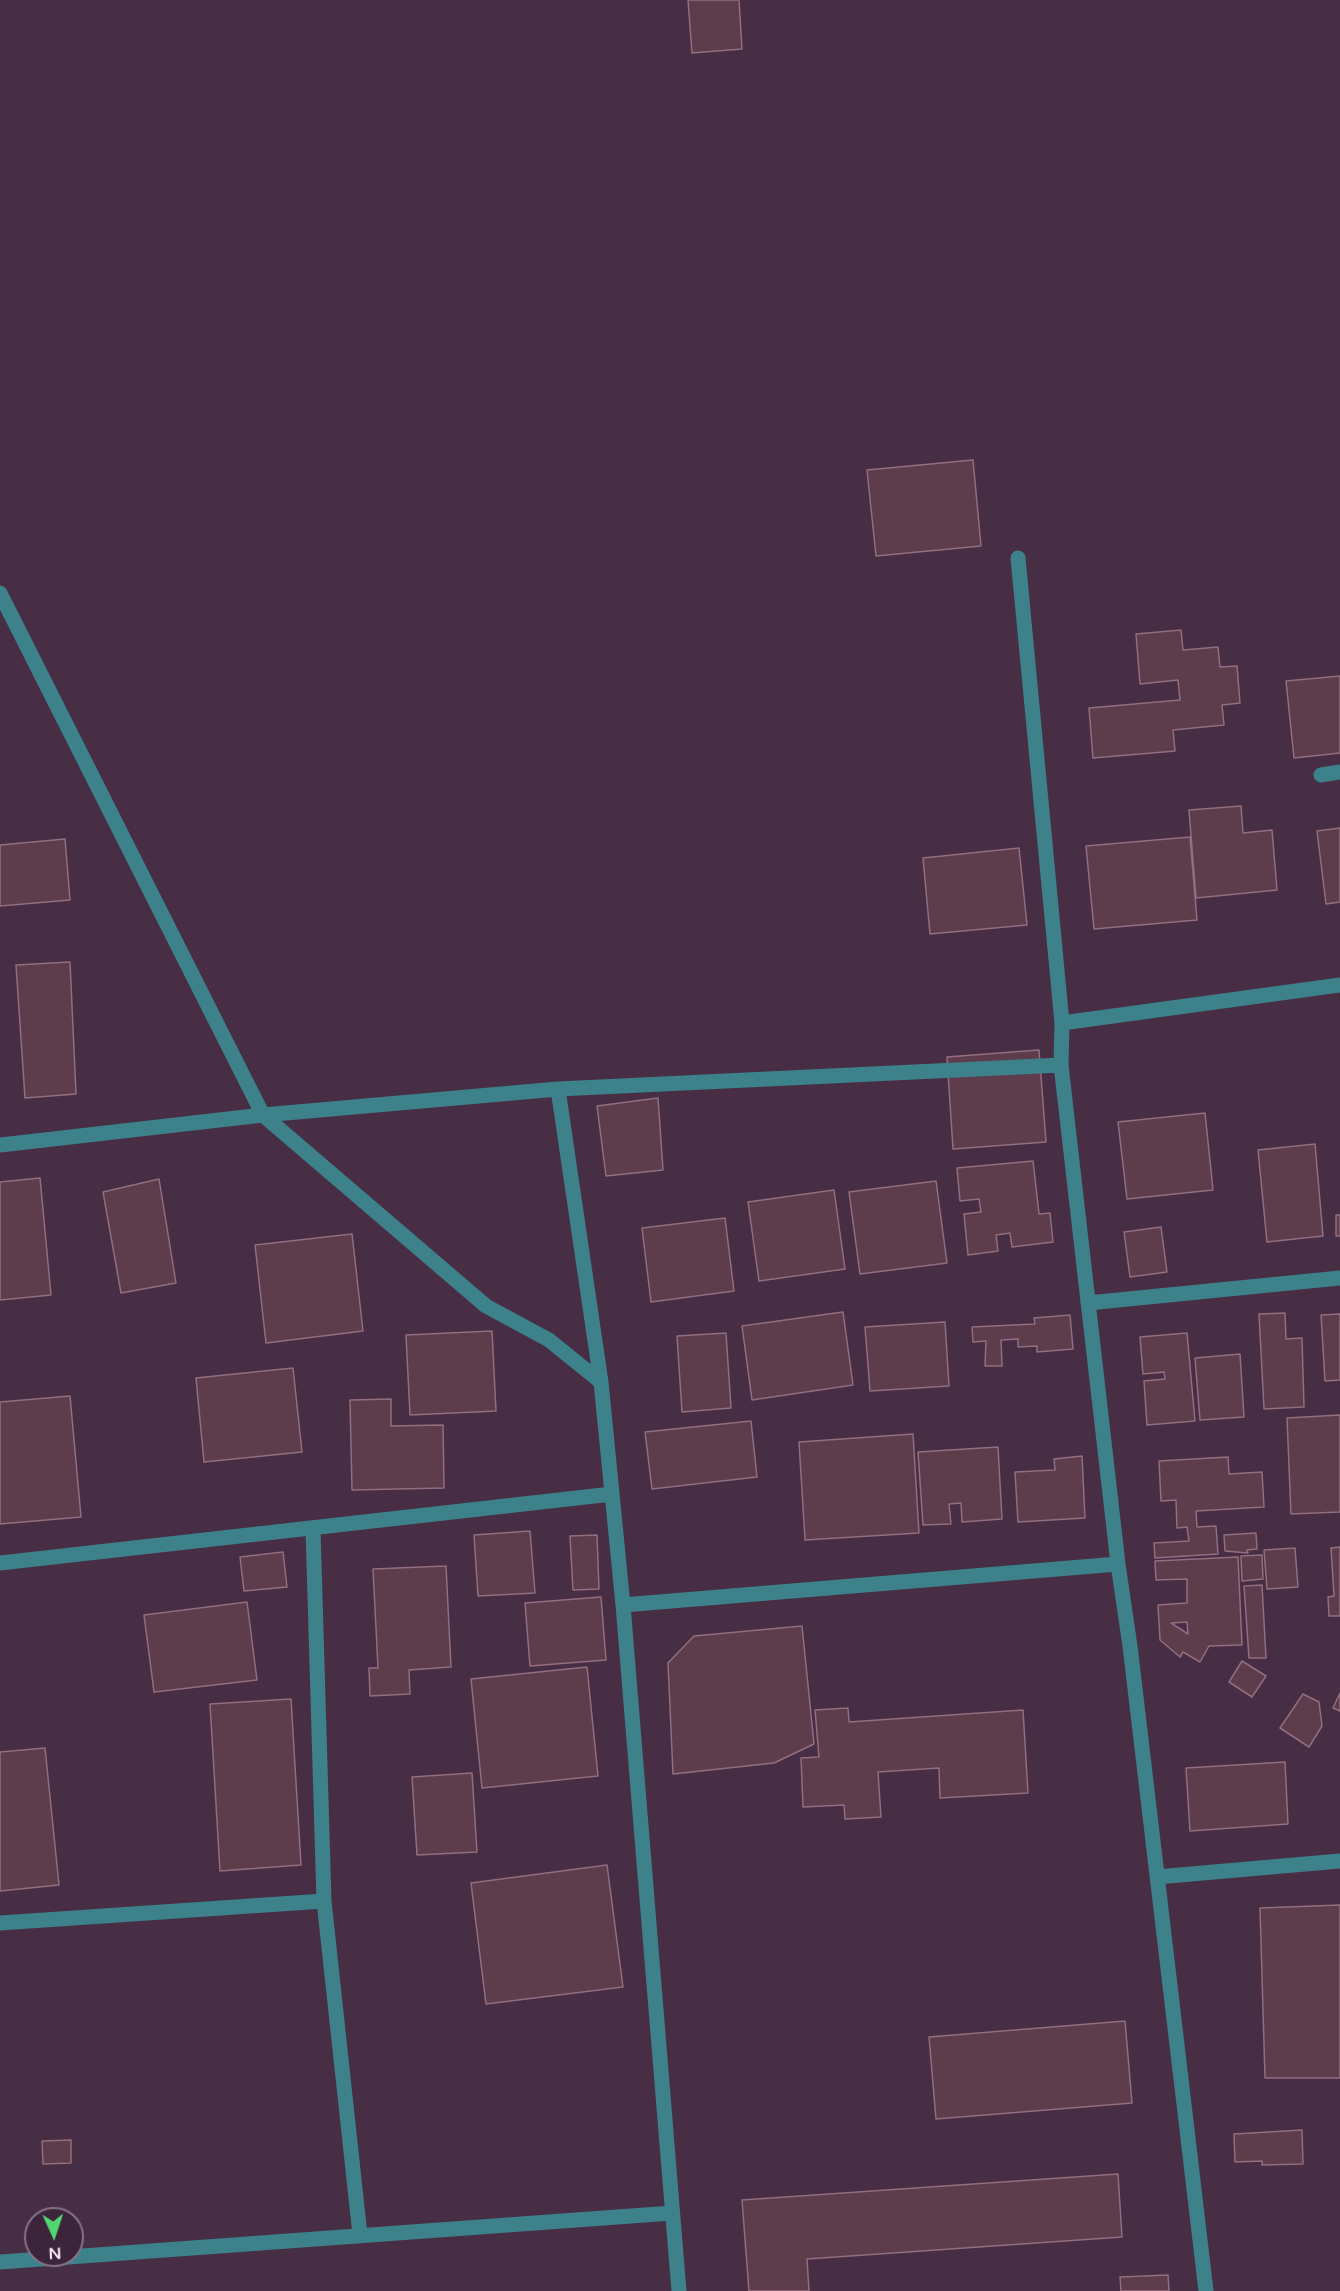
<!DOCTYPE html>
<html>
<head>
<meta charset="utf-8">
<style>
  body { margin:0 }
  #map { position:relative; width:1340px; height:2291px; overflow:hidden; background:#472e45; font-family:"Varela Round",sans-serif }
  canvas { display:block }
  .north { position:absolute; left:24px; top:2207px; width:60px; height:60px; box-sizing:border-box; background:#3c243b; border:2px solid #877286; border-radius:50%; rotate:177deg; font-size:16px; font-weight:700; line-height:24px; text-align:center; color:#f7e7f6 }
  .north::after { content:''; display:block; margin:auto; width:21px; height:27px; background:#53d672; clip-path:polygon(50% 0,100% 100%,50% 72%,0 100%) }
</style>
</head>
<body>
<div id="map">
<canvas width="1340" height="2291"></canvas>
<div class="north">N</div>
</div>
<script>
const g = document.querySelector('canvas').getContext('2d');
g.lineJoin = 'round';
function fillPath(path, color) { g.fillStyle = color; g.fill(path, 'evenodd'); }
const toPath = rows => new Path2D(rows.map(r => 'M' + r).join(''));
function strokePath(path, color, width, dash) { g.strokeStyle = color; g.lineWidth = width; g.lineCap = dash ? 'butt' : 'round'; g.setLineDash(dash || []); g.stroke(path); }
const building = toPath([
  [688,0,739,0,742,49,692,53,688,0],
  [973,460,981,546,876,556,867,470,973,460],
  [1181,630,1183,650,1218,647,1220,667,1237,666,1240,703,1222,705,1224,725,1173,730,1175,751,1093,758,1089,708,1180,700,1178,680,1140,684,1136,634,1181,630],
  [1340,676,1340,753,1294,758,1286,681,1340,676],
  [1241,806,1243,833,1272,830,1277,890,1196,898,1189,810,1241,806],
  [1340,828,1340,902,1326,904,1317,831,1340,828],
  [1190,837,1197,920,1094,929,1086,846,1190,837],
  [65,839,70,900,0,906,0,845,65,839],
  [1019,848,1027,925,930,934,923,858,1019,848],
  [70,962,76,1094,25,1098,16,965,70,962],
  [1039,1050,1046,1142,953,1149,947,1057,1039,1050],
  [658,1098,663,1170,606,1176,597,1106,658,1098],
  [1205,1113,1213,1190,1127,1199,1118,1122,1205,1113],
  [1315,1144,1323,1236,1267,1242,1258,1150,1315,1144],
  [1033,1161,1039,1214,1050,1213,1053,1242,1012,1247,1010,1233,996,1235,998,1251,968,1255,964,1214,981,1212,979,1199,960,1201,957,1168,1033,1161],
  [40,1178,51,1295,0,1300,0,1182,40,1178],
  [159,1179,176,1283,121,1293,103,1192,159,1179],
  [936,1181,947,1263,860,1274,849,1192,936,1181],
  [834,1190,845,1269,759,1281,748,1202,834,1190],
  [1336,1215,1340,1215,1340,1236,1336,1236,1336,1215],
  [725,1218,734,1291,651,1302,642,1228,725,1218],
  [1161,1227,1167,1272,1130,1277,1124,1232,1161,1227],
  [352,1234,363,1331,266,1343,255,1245,352,1234],
  [843,1312,853,1385,752,1400,742,1326,843,1312],
  [1285,1313,1286,1339,1302,1338,1304,1407,1264,1409,1259,1314,1285,1313],
  [1340,1314,1340,1380,1325,1381,1321,1315,1340,1314],
  [1070,1315,1073,1349,1037,1352,1037,1346,1018,1347,1018,1339,1001,1340,1002,1366,985,1366,986,1341,973,1342,972,1327,1035,1324,1034,1318,1070,1315],
  [945,1322,949,1386,870,1391,865,1327,945,1322],
  [492,1331,496,1411,410,1415,406,1335,492,1331],
  [726,1333,731,1408,682,1412,677,1336,726,1333],
  [1187,1333,1195,1421,1147,1425,1144,1381,1165,1379,1164,1372,1143,1374,1140,1337,1187,1333],
  [1240,1354,1244,1417,1200,1420,1195,1358,1240,1354],
  [293,1368,302,1452,204,1462,196,1378,293,1368],
  [70,1396,81,1517,0,1524,0,1402,70,1396],
  [391,1399,391,1426,443,1425,444,1488,352,1490,350,1400,391,1399],
  [1340,1415,1340,1512,1291,1514,1287,1418,1340,1415],
  [751,1421,757,1477,652,1489,645,1432,751,1421],
  [913,1434,919,1533,805,1540,799,1442,913,1434],
  [998,1447,1002,1519,962,1522,961,1503,949,1504,951,1524,923,1525,918,1452,998,1447],
  [1082,1456,1085,1518,1018,1522,1015,1472,1055,1470,1054,1459,1082,1456],
  [1228,1457,1229,1474,1262,1472,1264,1507,1196,1511,1197,1527,1216,1526,1218,1554,1155,1558,1154,1543,1189,1541,1187,1527,1177,1528,1176,1500,1161,1501,1159,1461,1228,1457],
  [530,1531,535,1593,478,1596,474,1535,530,1531],
  [1256,1533,1257,1549,1247,1550,1248,1553,1225,1551,1224,1535,1256,1533],
  [597,1535,599,1589,573,1590,570,1536,597,1535],
  [1340,1547,1340,1616,1329,1616,1328,1597,1334,1596,1331,1548,1340,1547],
  [1295,1548,1298,1587,1267,1589,1264,1550,1295,1548],
  [283,1552,287,1587,244,1591,240,1557,283,1552],
  [1262,1555,1263,1579,1242,1581,1241,1556,1262,1555],
  [1238,1557,1242,1645,1209,1646,1200,1662,1183,1652,1180,1657,1160,1640,1158,1605,1187,1603,1187,1579,1156,1580,1155,1561,1238,1557],
  [1187,1622,1188,1634,1171,1623,1187,1622],
  [446,1566,451,1667,409,1670,410,1694,370,1696,369,1668,378,1668,373,1569,446,1566],
  [1262,1585,1266,1658,1249,1658,1244,1586,1262,1585],
  [601,1597,606,1660,530,1666,525,1603,601,1597],
  [247,1602,257,1680,154,1692,144,1615,247,1602],
  [802,1626,814,1744,774,1763,673,1774,668,1663,694,1636,802,1626],
  [1242,1661,1266,1676,1252,1697,1229,1682,1242,1661],
  [587,1667,598,1776,482,1788,471,1679,587,1667],
  [1340,1693,1340,1711,1333,1708,1340,1693],
  [1303,1694,1319,1702,1322,1726,1309,1747,1280,1728,1303,1694],
  [291,1699,301,1865,220,1871,210,1704,291,1699],
  [848,1708,849,1722,1023,1710,1028,1793,940,1798,939,1768,878,1772,881,1817,845,1819,844,1805,803,1807,801,1758,819,1757,815,1710,848,1708],
  [45,1748,59,1885,0,1891,0,1752,45,1748],
  [1285,1762,1288,1824,1190,1831,1186,1768,1285,1762],
  [472,1773,477,1852,417,1855,412,1777,472,1773],
  [607,1865,623,1987,486,2004,471,1883,607,1865],
  [1340,1905,1340,2078,1265,2078,1260,1908,1340,1905],
  [1125,2021,1132,2103,936,2119,929,2037,1125,2021],
  [1302,2130,1303,2164,1262,2165,1262,2161,1235,2162,1234,2134,1302,2130],
  [71,2140,71,2163,43,2164,42,2141,71,2140],
  [1118,2174,1122,2237,807,2259,809,2291,749,2291,742,2200,1118,2174],
  [1168,2275,1169,2291,1121,2291,1120,2277,1168,2275]
]);
const minor = toPath([
  [1018,558,1062,1023],
  [0,593,263,1115,486,1306,549,1340,601,1382,623,1605,679,2291],
  [1321,775,1340,772],
  [1061,1065,1118,1564,1130,1646,1206,2291],
  [558,1089,601,1382],
  [0,1145,263,1115,558,1089,1061,1065,1062,1023,1340,985],
  [1088,1303,1340,1278],
  [313,1529,324,1901,360,2235],
  [0,1563,612,1494],
  [623,1605,1118,1564],
  [1157,1877,1340,1861],
  [0,1923,324,1901],
  [0,2262,672,2213]
]);
fillPath(building, '#5d3c4c');
strokePath(building, '#926e7f', 1.5);
strokePath(minor, '#3d818b', 15);
</script>
</body>
</html>
